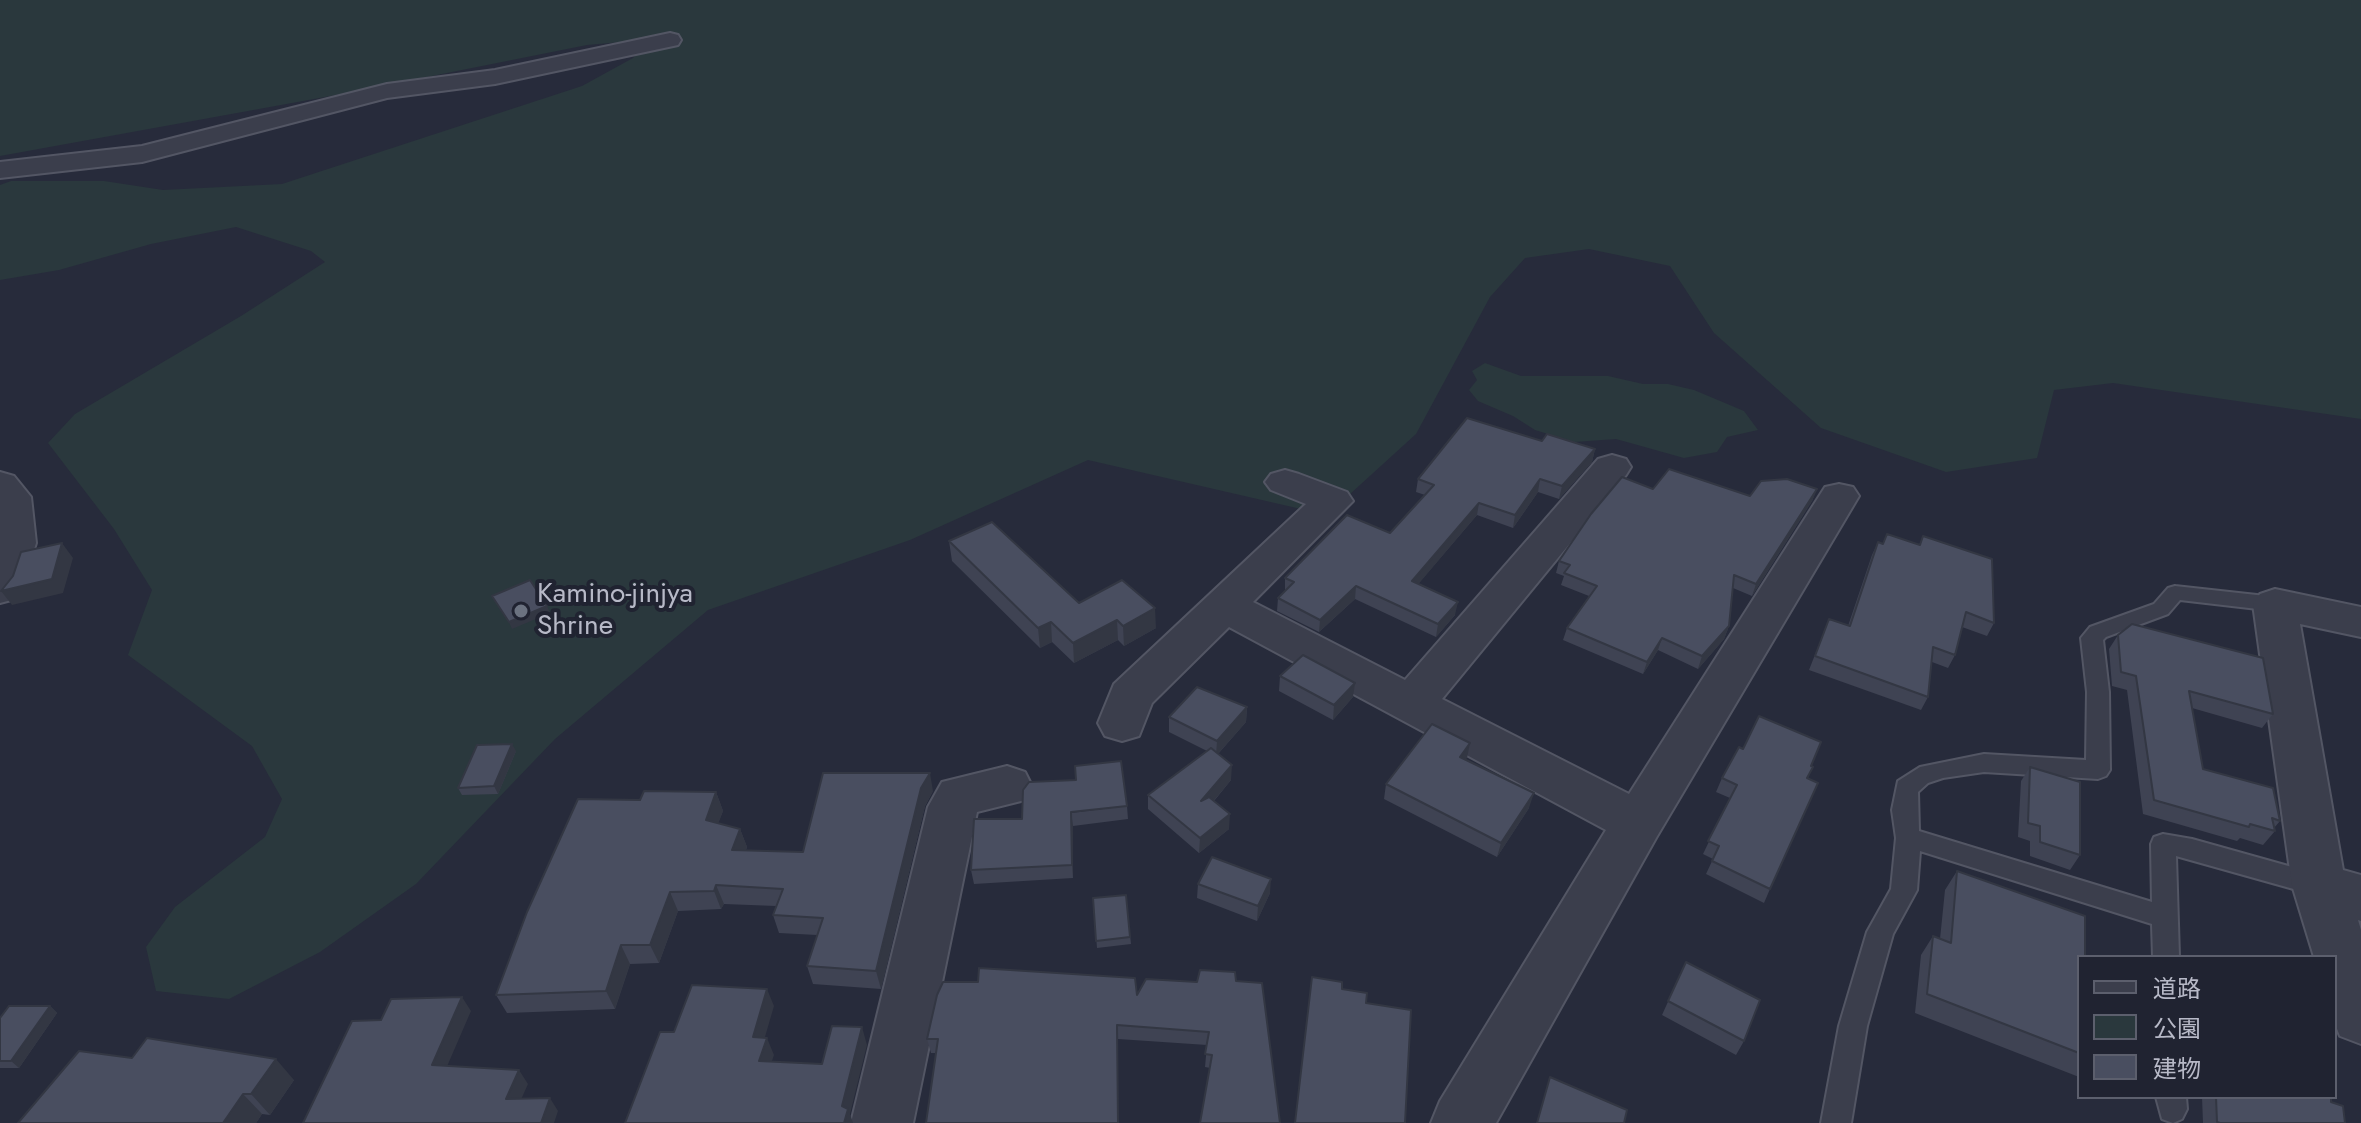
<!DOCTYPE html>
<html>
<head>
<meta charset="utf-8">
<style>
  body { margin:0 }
  #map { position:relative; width:2361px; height:1123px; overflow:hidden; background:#272b3b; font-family:Jost,"Noto Sans JP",sans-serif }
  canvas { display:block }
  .legend { position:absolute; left:2077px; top:955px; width:260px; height:144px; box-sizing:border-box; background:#202331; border:2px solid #5c5f6d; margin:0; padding:10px 14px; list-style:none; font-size:24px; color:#b7b9c7 }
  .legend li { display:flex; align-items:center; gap:16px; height:40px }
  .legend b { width:40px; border:2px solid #5c5f6d }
</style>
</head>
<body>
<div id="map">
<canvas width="2361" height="1123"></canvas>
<ul class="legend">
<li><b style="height:10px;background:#3b3e4c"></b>道路</li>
<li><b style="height:22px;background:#2a383d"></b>公園</li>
<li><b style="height:22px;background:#494e60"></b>建物</li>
</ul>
</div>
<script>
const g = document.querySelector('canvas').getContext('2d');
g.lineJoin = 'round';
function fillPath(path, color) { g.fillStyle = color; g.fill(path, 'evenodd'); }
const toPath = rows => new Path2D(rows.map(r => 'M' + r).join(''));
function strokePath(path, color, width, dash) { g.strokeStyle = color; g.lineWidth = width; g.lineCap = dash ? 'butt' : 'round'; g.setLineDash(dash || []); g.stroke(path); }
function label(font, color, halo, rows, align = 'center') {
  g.font = font + ' Jost,sans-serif'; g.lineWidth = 8; g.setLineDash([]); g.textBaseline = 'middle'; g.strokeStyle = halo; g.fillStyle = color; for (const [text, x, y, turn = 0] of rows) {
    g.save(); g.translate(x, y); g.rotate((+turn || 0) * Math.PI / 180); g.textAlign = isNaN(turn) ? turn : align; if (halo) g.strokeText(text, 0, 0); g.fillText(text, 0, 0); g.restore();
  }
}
const green = toPath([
  [0,0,2361,0,2361,419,2113,383,2054,390,2037,458,1946,472,1821,428,1714,333,1670,266,1589,249,1525,258,1490,297,1416,434,1327,515,1088,460,910,540,708,610,555,739,416,884,320,952,229,999,156,991,146,947,175,907,265,837,282,799,252,746,128,655,152,590,114,529,48,443,75,414,241,316,325,262,311,251,236,227,151,244,59,270,0,280,0,185,11,181,104,181,163,190,282,184,582,86,633,58,643,46,633,41,587,45,347,93,0,156],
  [1485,363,1521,376,1608,376,1643,384,1668,384,1694,390,1744,411,1758,430,1727,437,1717,452,1684,458,1616,439,1574,442,1535,430,1513,416,1478,401,1469,390,1477,380,1472,371]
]);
const lane = toPath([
  [2175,586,2275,597,2282,599,2285,604,2282,609,2275,611,2180,600,2168,614,2106,637,2103,640,2109,692,2110,770,2106,776,2098,779,1984,772,1943,778,1928,783,1918,792,1919,831,2152,902,2151,844,2154,837,2163,834,2192,839,2324,876,2328,884,2324,892,2315,895,2176,856,2179,957,2153,957,2152,924,1920,851,1917,890,1893,934,1867,1026,1851,1123,1821,1123,1839,1026,1867,932,1891,889,1896,838,1892,810,1898,781,1920,767,1984,754,2086,760,2087,692,2081,638,2090,627,2154,604,2168,588,2175,586],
  [2156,1097,2186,1097,2187,1109,2182,1119,2173,1123,2162,1119,2156,1097]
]);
const street = toPath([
  [670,33,678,35,681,40,678,45,495,84,387,98,142,162,0,178,0,162,142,146,387,84,495,70,670,33],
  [1612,455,1626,459,1631,467,1626,475,1442,699,1629,794,1825,487,1839,484,1853,487,1859,496,1656,838,1496,1123,1431,1123,1440,1101,1606,830,1229,627,1152,703,1139,736,1122,741,1105,736,1098,723,1114,684,1306,504,1271,490,1265,482,1271,474,1285,470,1299,474,1347,492,1353,501,1253,602,1405,680,1598,459,1612,455],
  [0,472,14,476,31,497,36,543,22,589,15,599,0,603,0,472],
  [2275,589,2361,607,2361,637,2300,624,2343,870,2361,875,2361,921,2358,920,2361,930,2361,1044,2340,1036,2335,1024,2335,957,2314,957,2292,885,2253,604,2260,594,2275,589],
  [1007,766,1025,772,1032,786,1025,800,977,812,913,1123,851,1123,928,807,942,782,1007,766]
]);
const wall = toPath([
  [1542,441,1595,449,1592,462,1559,499,1538,492,1513,528,1477,515,1418,584,1455,615,1436,637,1355,599,1319,632,1277,611,1278,598,1285,591,1285,578,1390,533,1425,495,1416,492,1418,479],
  [1653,489,1750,496,1817,489,1812,501,1752,596,1733,588,1729,626,1724,639,1698,669,1658,650,1643,674,1563,640,1567,628,1589,596,1561,585,1564,576,1556,573,1559,561],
  [1923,536,1994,623,1987,636,1962,627,1955,655,1948,668,1932,662,1928,697,1921,710,1809,670,1829,619,1848,626,1872,555,1878,542,1882,543,1919,545],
  [949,541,1079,603,1156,628,1124,646,1118,640,1074,663,1052,642,1040,648,952,561],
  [2118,635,2273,714,2262,728,2192,708,2203,769,2280,821,2274,828,2275,831,2263,845,2240,838,2237,841,2143,814,2127,690,2112,686,2109,649],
  [1280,676,1353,697,1333,720,1279,691],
  [1247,707,1246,722,1218,754,1231,780,1214,801,1229,829,1199,853,1148,809,1148,795,1207,751,1169,732,1169,717],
  [1470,743,1466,759,1529,808,1497,857,1384,799,1386,784],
  [1743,749,1813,767,1808,778,1770,889,1764,903,1706,874,1713,859,1703,854,1730,798,1716,792,1722,778],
  [516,751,498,794,462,795,458,788],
  [2030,767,2080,855,2070,870,2030,856,2030,841,2018,837,2021,781],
  [933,791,925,806,881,989,813,984,807,966,817,935,779,933,773,915,776,906,724,904,721,909,678,911,659,963,630,964,615,1009,507,1013,496,995,640,800,716,792,723,811,718,823,740,829,747,847,746,850,803,852],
  [1127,806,1128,819,1073,826,1073,878,974,884,971,870,1022,819],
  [1957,871,2079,957,2079,1077,1915,1013,1921,955,1933,936,1940,939,1945,890],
  [1198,884,1270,893,1257,921,1197,898],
  [1126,895,1131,944,1097,948,1093,898],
  [1686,962,1744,1041,1736,1055,1662,1015],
  [1235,972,1210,1068,1205,1067,1207,1045,1118,1039,1118,1123,926,1123,936,1053,931,1053,927,1039,1197,982],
  [50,1006,57,1013,19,1068,0,1068,0,1018],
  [132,1058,294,1080,270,1115,262,1114,256,1123,18,1123],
  [2202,1097,2319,1097,2331,1102,2345,1123,2203,1123]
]);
const shadedWall = toPath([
  [1595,449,1592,462,1559,499,1562,486],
  [1540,479,1538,492,1513,528,1515,515],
  [1817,489,1812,501,1752,596,1756,584],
  [1479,503,1477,515,1410,594,1412,581],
  [62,543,73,558,63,593,12,605,1,591],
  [1356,586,1355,599,1319,632,1320,620],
  [1458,602,1455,615,1436,637,1438,624],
  [547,606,550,613,512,629,509,622],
  [1155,608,1156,628,1124,646,1123,626],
  [1117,620,1118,640,1074,663,1073,643],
  [1051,622,1052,642,1040,648,1038,628],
  [1729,626,1724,639,1698,669,1702,656],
  [1662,638,1658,650,1643,674,1647,662],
  [1355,683,1353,697,1333,720,1334,705],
  [1247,707,1246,722,1216,756,1217,741],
  [1470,743,1467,758,1457,771,1460,757],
  [512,744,516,751,498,794,494,786],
  [1232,765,1231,780,1201,816,1201,801],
  [930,773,933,791,925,806,881,989,876,971,921,788],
  [716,792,723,811,713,838,706,820],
  [1534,793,1529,808,1497,857,1501,843],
  [1071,812,1073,826,1073,878,1072,865],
  [1230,814,1229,829,1199,853,1200,838],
  [740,829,747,847,738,868,732,850],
  [1271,879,1270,893,1257,921,1258,906],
  [716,885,724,904,721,909,714,891],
  [670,892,678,911,659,963,650,945],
  [621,945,630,964,615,1009,606,991],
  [767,989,774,1006,760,1054,753,1037],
  [462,997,471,1011,442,1078,432,1065],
  [50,1006,57,1013,19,1068,11,1061],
  [862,1027,867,1045,850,1114,853,1123,844,1123,842,1106],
  [767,1038,774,1055,766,1078,759,1061],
  [276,1059,294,1080,270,1115,251,1094],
  [519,1070,528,1084,515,1113,506,1099],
  [243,1094,262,1114,256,1123,223,1123],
  [550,1098,558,1111,554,1123,541,1123]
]);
const building = toPath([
  [1467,418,1542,441,1547,434,1595,449,1562,486,1540,479,1515,515,1479,503,1412,581,1458,602,1438,624,1356,586,1320,620,1278,598,1294,582,1285,578,1347,515,1390,533,1434,485,1418,479,1467,418],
  [1669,469,1750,496,1761,481,1787,479,1817,489,1756,584,1734,575,1729,626,1702,656,1662,638,1647,662,1567,628,1597,586,1564,573,1570,565,1559,561,1591,514,1622,477,1653,489,1669,469],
  [992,522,1079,603,1122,580,1155,608,1123,626,1117,620,1073,643,1051,622,1038,628,949,541,992,522],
  [1887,534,1920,545,1923,536,1992,559,1994,623,1966,612,1955,655,1933,647,1928,697,1815,656,1829,619,1850,626,1878,542,1883,544,1887,534],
  [62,543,52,579,1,591,13,576,21,552,62,543],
  [530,580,547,606,509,622,492,596,530,580],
  [2132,624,2263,658,2273,714,2189,691,2203,769,2273,788,2280,821,2272,818,2275,831,2250,824,2249,827,2154,800,2136,676,2121,672,2118,635,2132,624],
  [1303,655,1355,683,1334,705,1280,676,1303,655],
  [1197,687,1247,707,1217,741,1169,717,1197,687],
  [1759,716,1821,742,1811,766,1813,767,1807,778,1818,783,1770,889,1712,861,1719,846,1708,841,1737,785,1722,778,1739,747,1743,749,1759,716],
  [1432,724,1470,743,1460,757,1534,793,1501,843,1386,784,1432,724],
  [512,744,494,786,458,788,477,745,512,744],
  [1211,748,1232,765,1201,801,1209,797,1230,814,1200,838,1148,795,1211,748],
  [1121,761,1127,806,1071,812,1072,865,971,870,974,819,1022,819,1023,790,1029,782,1076,780,1075,766,1121,761],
  [2030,767,2080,782,2080,855,2040,842,2040,826,2028,823,2030,767],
  [823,773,930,773,921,788,876,971,807,966,823,918,773,915,783,889,716,885,714,891,670,892,650,945,621,945,606,991,496,995,527,912,578,799,640,800,644,791,716,792,706,820,740,829,732,850,803,852,823,773],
  [1212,857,1271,879,1258,906,1198,884,1212,857],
  [1957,871,2085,916,2085,957,2079,957,2079,1053,1927,994,1933,936,1951,943,1957,871],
  [1126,895,1130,937,1096,941,1093,898,1126,895],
  [1686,962,1760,1000,1744,1041,1668,1001,1686,962],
  [979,968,1135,978,1137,995,1146,979,1197,982,1200,970,1235,972,1236,981,1262,983,1280,1123,1200,1123,1212,1055,1205,1054,1209,1032,1117,1025,1118,1123,926,1123,938,1039,927,1039,937,995,943,982,978,982,979,968],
  [1312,977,1342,982,1342,989,1367,993,1366,1003,1411,1010,1405,1123,1295,1123,1312,977],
  [692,985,767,989,753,1037,767,1038,759,1061,822,1064,832,1026,862,1027,842,1106,848,1109,844,1123,625,1123,660,1032,674,1032,692,985],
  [462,997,432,1065,519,1070,506,1099,550,1098,541,1123,303,1123,352,1021,381,1020,391,999,462,997],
  [9,1006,50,1006,11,1061,0,1061,0,1018,9,1006],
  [147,1038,276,1059,251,1094,243,1094,223,1123,18,1123,79,1051,132,1058,147,1038],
  [1550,1077,1627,1110,1624,1123,1537,1123,1550,1077],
  [2216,1097,2331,1097,2331,1102,2343,1106,2345,1123,2220,1123,2217,1122,2216,1097]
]);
const markers = [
  [521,611,8,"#6b7280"]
];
const poiNames = [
  ["Kamino-jinjya",537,595],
  ["Shrine",537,627]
];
fillPath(green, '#2a383d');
strokePath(lane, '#535664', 4);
strokePath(street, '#535664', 4);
fillPath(lane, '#3b3e4c');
fillPath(street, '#3b3e4c');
fillPath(wall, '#3f4353');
fillPath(shadedWall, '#333743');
fillPath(building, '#494e60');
strokePath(building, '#333743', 2);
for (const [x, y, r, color] of markers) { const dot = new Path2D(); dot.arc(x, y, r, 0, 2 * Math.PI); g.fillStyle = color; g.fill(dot); strokePath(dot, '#202331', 3); }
label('28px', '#b7b9c7', '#202331', poiNames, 'left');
</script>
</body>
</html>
